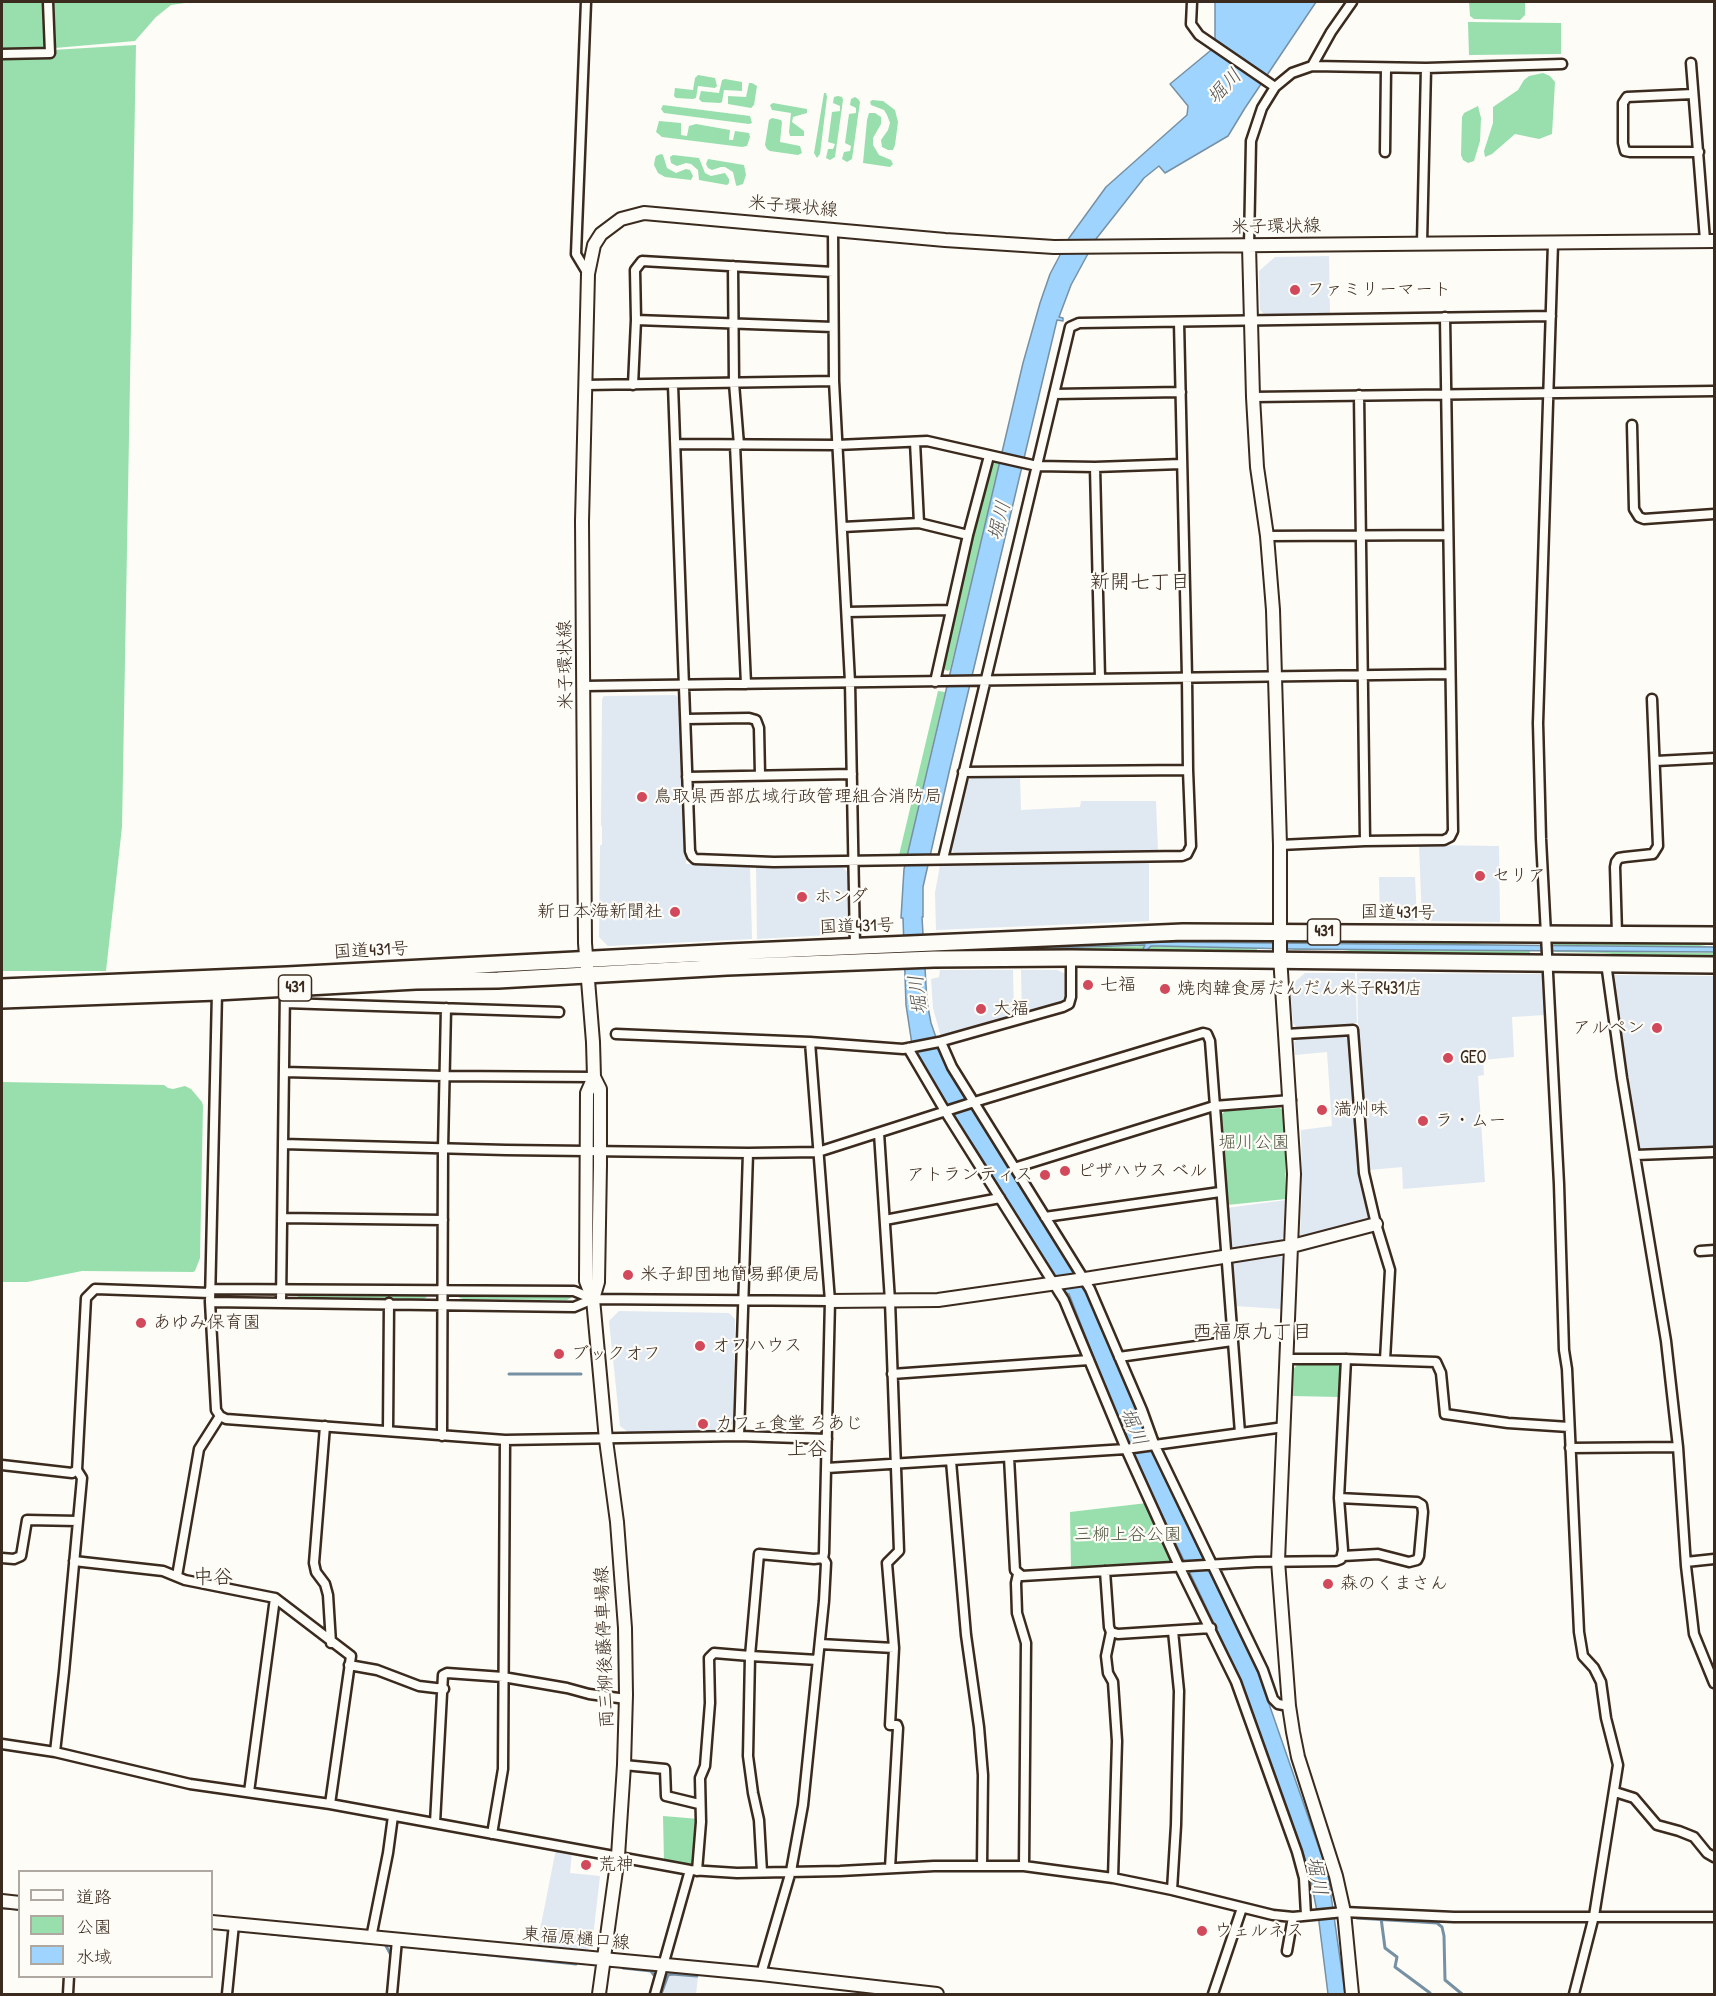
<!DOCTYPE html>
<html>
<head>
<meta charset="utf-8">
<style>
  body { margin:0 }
  #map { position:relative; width:1716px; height:1996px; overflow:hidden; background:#fdfcf7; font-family:"Patrick Hand","Klee One",sans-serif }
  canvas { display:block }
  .frame { position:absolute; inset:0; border:3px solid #3b2a1e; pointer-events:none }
  .legend { position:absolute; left:18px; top:1870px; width:195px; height:108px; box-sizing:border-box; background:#fdfcf7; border:2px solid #afa8a0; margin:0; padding:8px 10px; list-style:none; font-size:18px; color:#3b2a1e }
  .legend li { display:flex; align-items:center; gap:12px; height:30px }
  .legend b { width:30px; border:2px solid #afa8a0 }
</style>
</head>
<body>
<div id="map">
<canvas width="1716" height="1996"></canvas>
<div class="frame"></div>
<ul class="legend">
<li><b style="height:8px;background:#fdfcf7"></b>道路</li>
<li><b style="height:16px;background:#98dfad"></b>公園</li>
<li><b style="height:16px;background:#9ed4fd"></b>水域</li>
</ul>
</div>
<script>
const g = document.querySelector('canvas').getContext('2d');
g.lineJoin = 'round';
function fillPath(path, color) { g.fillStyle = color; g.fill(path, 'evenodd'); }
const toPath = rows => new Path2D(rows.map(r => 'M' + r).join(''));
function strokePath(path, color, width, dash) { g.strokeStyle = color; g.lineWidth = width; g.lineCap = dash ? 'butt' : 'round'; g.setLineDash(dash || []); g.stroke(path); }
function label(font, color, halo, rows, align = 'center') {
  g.font = font + ' "Patrick Hand","Klee One",sans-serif'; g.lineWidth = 4.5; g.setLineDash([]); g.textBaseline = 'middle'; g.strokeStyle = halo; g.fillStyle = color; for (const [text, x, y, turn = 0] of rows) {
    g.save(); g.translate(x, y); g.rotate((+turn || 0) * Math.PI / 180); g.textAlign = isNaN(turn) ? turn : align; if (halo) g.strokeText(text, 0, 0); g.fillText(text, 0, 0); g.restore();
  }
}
const built = toPath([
  [1329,256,1330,314,1265,315,1260,310,1259,271,1275,257],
  [675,695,681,700,686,864,750,866,752,939,608,946,599,937,600,846,602,844,602,827,601,825,602,699,604,696],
  [972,777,1020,777,1021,810,1080,807,1081,801,1156,801,1158,852,956,855,951,849,967,782],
  [1419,845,1499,846,1500,922,1422,921],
  [1149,862,1149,921,936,930,935,893,940,865],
  [842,866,847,872,848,922,829,935,757,939,756,867],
  [1379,877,1415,877,1417,921,1380,920],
  [940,970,1013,970,1014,1016,941,1037,933,1008,931,979,939,977],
  [1021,970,1057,970,1066,974,1066,997,1062,1003,1022,1014],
  [1305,973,1355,973,1357,1023,1297,1028,1293,1023,1290,986],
  [1357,973,1542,974,1544,976,1546,1015,1512,1017,1514,1057,1483,1060,1484,1075,1478,1076,1485,1182,1403,1189,1402,1167,1369,1170,1358,1023],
  [1610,975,1714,976,1714,1149,1640,1151,1638,1149],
  [1345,1034,1350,1038,1360,1178,1370,1215,1367,1221,1304,1238,1300,1235,1302,1186,1301,1130,1332,1126,1327,1052,1295,1055,1294,1043,1298,1037],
  [1286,1200,1284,1236,1280,1241,1234,1248,1230,1245,1227,1208],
  [1279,1255,1284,1259,1282,1309,1234,1306,1231,1268,1235,1262],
  [619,1311,729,1313,735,1319,733,1423,726,1430,628,1432,620,1426,609,1321],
  [556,1849,572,1852,570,1873,600,1876,592,1946,587,1950,537,1945],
  [668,1974,698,1977,696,1994,659,1994,665,1977]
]);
const green = toPath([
  [2,2,45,2,45,49,2,49],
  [52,2,192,2,171,5,156,17,135,41,55,48,53,46],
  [1469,2,1525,2,1525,15,1520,20,1474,19,1470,16],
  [1468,22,1561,23,1561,54,1469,55],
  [136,45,122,827,106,971,2,971,2,53],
  [1543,73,1550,76,1555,82,1552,134,1539,139,1515,134,1492,154,1485,157,1484,151,1493,123,1493,107,1518,90,1524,80,1529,76],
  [698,75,715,78,717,86,715,88,698,86,696,98,693,99,676,98,674,96,675,88,693,90,695,78],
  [725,79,742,82,742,91,724,90,722,102,720,103,702,102,699,99,701,91,719,93,722,80],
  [749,83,752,83,757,86,754,105,751,108,728,104,728,96,746,97],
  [824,93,826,93,827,97,820,154,817,158,814,153],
  [838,96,842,97,843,100,835,157,830,160,826,158,828,149,833,149,835,144,828,142,832,112,840,111,840,106,833,103,834,97],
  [855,97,858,99,860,102,852,159,847,162,842,159,844,152,850,151,851,146,845,143,849,114,856,113,856,108,850,105,851,99],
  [872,100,883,101,895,110,898,122,895,145,893,150,888,150,882,147,881,140,888,130,890,123,887,115,884,110,871,105,870,102],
  [773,103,807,109,807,113,793,117,792,122,804,131,804,136,790,136,789,132,791,113,772,110,770,105],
  [663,105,750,116,752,123,749,124,664,113,661,109],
  [1478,106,1481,118,1480,141,1474,161,1468,163,1463,160,1461,155,1462,117,1464,113],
  [869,113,875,113,881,117,881,124,873,138,873,145,879,155,891,160,893,164,890,167,863,163,867,120],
  [772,118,781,120,782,122,780,142,800,146,802,153,798,155,770,151,767,149,765,145,769,120],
  [659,121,681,123,681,135,687,136,689,126,696,124,730,130,729,140,733,140,735,131,749,133,750,137,747,146,742,147,662,137,656,132],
  [661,154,663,155,667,168,676,173,686,169,690,170,693,176,691,180,665,177,658,173,654,165,655,159,656,156],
  [673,155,699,158,705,173,711,176,725,173,729,179,729,183,727,185,699,180,698,170,691,164,686,163,677,166,671,163,670,157],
  [708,159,744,165,746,175,743,184,737,186,736,185,733,172,725,167,721,167,712,170,708,168,706,164],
  [996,462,1000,463,950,670,947,671,943,668,958,603,990,467],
  [938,691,945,692,907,855,899,855],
  [1435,938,1483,944,1530,945,1290,943,1292,939],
  [1664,940,1714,947,1552,945,1555,941],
  [1145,946,1140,953,935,951],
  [1151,946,1257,948,1257,953,1145,952],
  [1294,950,1294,949,1530,951,1530,957,1387,955,1342,950],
  [1554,951,1714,953,1714,958,1646,957,1603,953,1556,952],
  [2,1082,164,1085,168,1088,173,1089,185,1086,191,1089,202,1102,203,1106,200,1258,195,1271,193,1272,82,1271,27,1282,2,1282],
  [1280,1108,1284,1111,1286,1199,1227,1205,1220,1116,1225,1111],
  [298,1294,425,1295,427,1297,424,1299,298,1297],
  [461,1295,569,1296,571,1298,567,1300,463,1299,459,1298],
  [1336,1363,1341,1368,1339,1397,1292,1396,1293,1369,1298,1364],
  [1147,1503,1173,1557,1170,1562,1071,1568,1070,1512],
  [663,1816,699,1819,694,1868,664,1862]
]);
const water = toPath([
  [1215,2,1316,2,1245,108,1228,136,1165,173,1159,166,1144,178,1096,239,1071,285,1059,317,1063,318,1063,321,1057,320,950,768,923,887,923,917,922,917,927,1002,931,1023,940,1049,994,1144,1087,1289,1156,1457,1197,1546,1259,1675,1328,1874,1345,1994,1328,1994,1319,1922,1309,1870,1240,1678,1125,1437,1069,1294,1063,1292,981,1157,955,1117,942,1100,913,1051,906,1005,903,918,901,918,904,869,1023,363,1040,303,1050,274,1069,238,1106,187,1187,115,1188,106,1170,84,1210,51,1215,41,1215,2],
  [1161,942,1714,947,1714,952,1292,949,1159,946,1151,946,1145,952,1142,951,1145,945,1023,949,1005,949,1004,947,1161,942]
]);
const stream = toPath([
  [509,1374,581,1374],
  [2,1908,20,1909],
  [1357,1918,1437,1923,1442,1927,1444,1936,1445,1980,1462,1994],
  [1381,1918,1385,1948,1397,1957,1395,1967,1430,1993],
  [271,1934,366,1943],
  [382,1944,385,1944,392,1957],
  [412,1947,576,1964],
  [623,1968,651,1971,654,1975],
  [661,1994,668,1975,672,1974,697,1976]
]);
const river = toPath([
  [913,951,1029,947]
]);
const street = toPath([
  [586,2,576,254,588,274],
  [1192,2,1191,24,1199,35,1275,87],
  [2,54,50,53,48,2],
  [1691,63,1705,240],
  [1312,66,1331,32,1352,2],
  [1693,94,1627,97,1623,103,1623,143,1625,151,1630,152,1699,152],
  [1385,152,1386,68],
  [833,229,834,381,850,682,855,946],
  [1422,243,1426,68],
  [1553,243,1538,723,1541,839,1559,1184,1564,1350,1567,1369,1579,1632,1583,1656,1594,1668,1601,1682,1606,1718,1618,1765,1594,1916,1574,1994],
  [1249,246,1251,141,1262,108,1275,87,1292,73,1312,66,1426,68,1562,64],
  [733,266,734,383,739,445],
  [636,320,635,270,642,261,833,272],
  [585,385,834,381],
  [633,385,636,320,833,327],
  [673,385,690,851,692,856,695,859,774,862,1182,856,1187,854,1191,846,1188,770,1187,677,1179,322],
  [1054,394,1181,392],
  [1359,395,1365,841],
  [1253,397,1714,391],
  [1632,425,1634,509,1639,517,1644,519,1714,514],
  [915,442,919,523],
  [676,444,837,445,927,441,1037,466,1095,467,1181,464],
  [735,445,746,684],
  [1095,467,1100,678],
  [843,527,919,523,968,535],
  [1267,536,1447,535],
  [847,612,951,610],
  [935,682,968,535,989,456],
  [584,686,1449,674],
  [686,719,749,718,756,720,759,728,760,775],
  [1656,761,1714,758],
  [963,772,1188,770],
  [687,777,852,774],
  [1280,845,1365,841,1444,840,1450,837,1453,831,1445,317],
  [943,859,1070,327,1079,323,1551,316],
  [1617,934,1615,867,1616,862,1619,858,1625,857,1653,854,1658,846,1652,699],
  [1606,963,1622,1078,1666,1341,1678,1447,1686,1566,1694,1634,1714,1683],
  [217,992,210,1302,216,1410,220,1416,226,1419,505,1440,739,1436,827,1439],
  [285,1003,559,1012],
  [616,1034,810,1042],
  [1286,1034,1353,1030,1364,1173,1376,1224,1390,1270,1385,1360],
  [941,1042,952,1067,1090,1289,1142,1410,1155,1446,1263,1670,1273,1699,1278,1704,1289,1706],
  [908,1048,945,1111,1064,1300,1126,1449,1179,1566,1236,1682,1297,1852,1304,1878,1306,1915],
  [284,1072,444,1076,594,1077],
  [283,1144,506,1150,748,1153,818,1152,971,1103,1203,1033,1207,1034,1210,1041,1240,1433],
  [1636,1155,1714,1152],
  [1014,1168,1214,1106,1291,1100],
  [1045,1217,1220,1192],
  [282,1218,443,1220],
  [885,1220,1000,1198],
  [1700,1251,1714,1250],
  [210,1289,574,1291,593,1299],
  [210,1302,574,1307,593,1299,830,1301],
  [281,1302,285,989],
  [1119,1357,1232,1341],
  [1287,1359,1344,1359,1436,1362,1441,1373,1445,1414,1508,1423,1569,1427],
  [892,1374,1089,1360],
  [325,1426,314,1563,316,1572,325,1584,328,1595,331,1643],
  [388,1431,389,1303],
  [442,1436,443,1149,446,1008],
  [739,1436,748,1153],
  [1570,1448,1678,1447],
  [1009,1457,1015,1570,1022,1576,1256,1562,1336,1561,1341,1559,1343,1550,1339,1498,1346,1359],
  [951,1461,966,1635,979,1727,983,1775,982,1866],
  [2,1465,72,1473,77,1470,86,1298,95,1289,210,1293],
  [827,1468,1126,1449,1284,1427],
  [1339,1498,1417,1502,1422,1505,1423,1512,1419,1556,1417,1560,1409,1562,1378,1554,1343,1556],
  [2,1558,14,1559,21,1556,27,1520,78,1521],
  [74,1561,163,1571,185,1580,275,1598,351,1656,330,1804],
  [1686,1562,1714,1559],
  [1105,1571,1109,1627,1111,1632,1118,1634,1211,1628],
  [1018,1574,1016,1583,1017,1613,1026,1643,1024,1866],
  [177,1576,199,1449,220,1416],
  [1111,1632,1106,1656,1108,1673,1113,1682,1117,1741,1113,1878],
  [820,1644,894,1648,887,1563,899,1551,890,1301,879,1133],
  [349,1665,377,1670,419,1686,444,1689],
  [2,1744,55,1752,190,1784,330,1804,690,1870,737,1873,840,1871,934,1866,1024,1866,1113,1878,1172,1890,1273,1915,1293,1917,1344,1912,1454,1917,1714,1917],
  [55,1752,64,1672,82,1478,77,1470],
  [624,1765,665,1769,666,1796,699,1804],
  [249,1792,275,1598],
  [1615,1792,1634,1798,1657,1825,1679,1831,1694,1837,1707,1853,1714,1857],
  [435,1823,443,1675,447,1673,503,1677,567,1688,589,1694,626,1699],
  [492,1834,503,1769,505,1440],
  [890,1868,898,1728,897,1725,890,1725,894,1648],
  [697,1871,701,1822,700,1778,705,1766,710,1703,709,1658,714,1653,750,1656,759,1554,814,1559,823,1558,824,1553,830,1301,810,1042,903,1049,939,1042,1063,1007,1069,1004,1071,997,1071,958],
  [762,1872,759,1820,753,1793,748,1756,750,1656,818,1660],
  [1172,1890,1176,1825,1179,1691,1173,1631],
  [371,1938,388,1853,393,1816],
  [1287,1951,1293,1917],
  [761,1974,791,1871,803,1805,824,1601,826,1563,823,1558],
  [68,1994,69,1976],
  [227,1994,234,1924],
  [392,1994,397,1940],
  [655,1994,690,1870],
  [1213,1994,1242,1908]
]);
const secondary = toPath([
  [1249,246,1253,397,1257,467,1267,536,1273,610,1280,845,1280,956,1294,1174,1278,1561,1289,1706,1293,1732,1298,1757,1336,1876,1344,1912,1352,1994],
  [593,1299,598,1282,600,1165,600,1089,594,1077],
  [830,1301,938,1300,1085,1279,1292,1246,1376,1224],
  [2,1901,20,1903],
  [212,1922,761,1974,937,1994],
  [599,1994,618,1856,624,1765,626,1695,625,1628,617,1522,606,1440,593,1299,586,1281,587,1093,594,1077,593,1042,585,943,582,521,588,274,594,245,601,234,621,219,644,213,945,240,1054,247,1714,241]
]);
const highway = toPath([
  [2,987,287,975,728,952,1183,932,1714,935],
  [2,1000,217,992,416,981,498,980,727,967,934,959,1071,958,1714,965]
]);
const markers = [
  [1295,290,6,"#d1495b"],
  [642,797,6,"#d1495b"],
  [1480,876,6,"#d1495b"],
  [802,897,6,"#d1495b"],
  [675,912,6,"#d1495b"],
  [1088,985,6,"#d1495b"],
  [1165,989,6,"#d1495b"],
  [981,1009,6,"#d1495b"],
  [1657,1028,6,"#d1495b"],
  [1448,1058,6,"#d1495b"],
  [1322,1110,6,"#d1495b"],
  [1423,1121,6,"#d1495b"],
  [1065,1171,6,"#d1495b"],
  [1045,1175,6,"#d1495b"],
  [628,1275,6,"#d1495b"],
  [141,1323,6,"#d1495b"],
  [700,1346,6,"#d1495b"],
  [559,1354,6,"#d1495b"],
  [703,1424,6,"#d1495b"],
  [1328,1584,6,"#d1495b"],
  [586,1865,6,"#d1495b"],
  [1202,1931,6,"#d1495b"]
];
const shields = [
  [1324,932,33],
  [295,988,33]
];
const shieldNames = [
  ["431",1324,932],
  ["431",295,988]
];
const streetNames = [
  ["米子環状線",793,207,5],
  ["米子環状線",1276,227,-1],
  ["米子環状線",566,665,-91],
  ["国道431号",1398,913,1],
  ["国道431号",857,927,-2],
  ["国道431号",371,951,-3],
  ["両三柳後藤停車場線",605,1647,-92],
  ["東福原樋口線",576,1939,5]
];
const poiNames = [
  ["ファミリーマート",1307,290],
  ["鳥取県西部広域行政管理組合消防局",654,797],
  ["セリア",1492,876],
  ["ホンダ",814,897],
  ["新日本海新聞社",663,912,"right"],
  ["七福",1100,985],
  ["焼肉韓食房だんだん米子R431店",1177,989],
  ["大福",993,1009],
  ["アルペン",1645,1028,"right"],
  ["GEO",1460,1058],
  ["満州味",1334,1110],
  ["ラ・ムー",1435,1121],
  ["ピザハウス ベル",1077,1171],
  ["アトランティス",1033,1175,"right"],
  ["米子卸団地簡易郵便局",640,1275],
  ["あゆみ保育園",153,1323],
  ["オフハウス",712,1346],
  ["ブックオフ",571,1354],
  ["カフェ食堂 ろあじ",715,1424],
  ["森のくまさん",1340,1584],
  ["荒神",598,1865],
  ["ウェルネス",1214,1931]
];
const parkNames = [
  ["堀川公園",1254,1143],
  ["三柳上谷公園",1128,1535]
];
const waterNames = [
  ["堀川",1225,87,-47],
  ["堀川",1000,521,-76],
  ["堀川",919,995,-97],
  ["堀川",1133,1427,67],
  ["堀川",1316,1876,79]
];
const neighbourhoodNames = [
  ["新開七丁目",1140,583],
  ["西福原九丁目",1252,1333],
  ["上谷",807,1450],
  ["中谷",213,1578]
];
fillPath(built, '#e0e8f2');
fillPath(green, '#98dfad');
fillPath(water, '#9ed4fd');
strokePath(water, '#7690a4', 1.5);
strokePath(stream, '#7690a4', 3);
strokePath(river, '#9ed4fd', 18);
strokePath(street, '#3b2a1e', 13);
strokePath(secondary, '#3b2a1e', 16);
strokePath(highway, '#3b2a1e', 20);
strokePath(street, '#fdfcf7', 8);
strokePath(secondary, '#fdfcf7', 12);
strokePath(highway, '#fdfcf7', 15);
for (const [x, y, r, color] of markers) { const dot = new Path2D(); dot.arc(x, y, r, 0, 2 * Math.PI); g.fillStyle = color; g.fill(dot); strokePath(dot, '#fdfcf7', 2); }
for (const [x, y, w] of shields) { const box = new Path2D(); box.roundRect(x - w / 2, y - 13, w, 26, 4.5); g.fillStyle = '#fdfcf7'; g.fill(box); strokePath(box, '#3b2a1e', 1.5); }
label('bold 16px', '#3b2a1e', null, shieldNames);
label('18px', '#3b2a1e', '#fdfcf7', streetNames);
label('18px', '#3b2a1e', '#fdfcf7', poiNames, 'left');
label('18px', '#525742', '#fdfcf7', parkNames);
label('italic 20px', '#545456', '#fdfcf7', waterNames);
label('20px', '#3b2a1e', '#fdfcf7', neighbourhoodNames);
</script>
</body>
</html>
